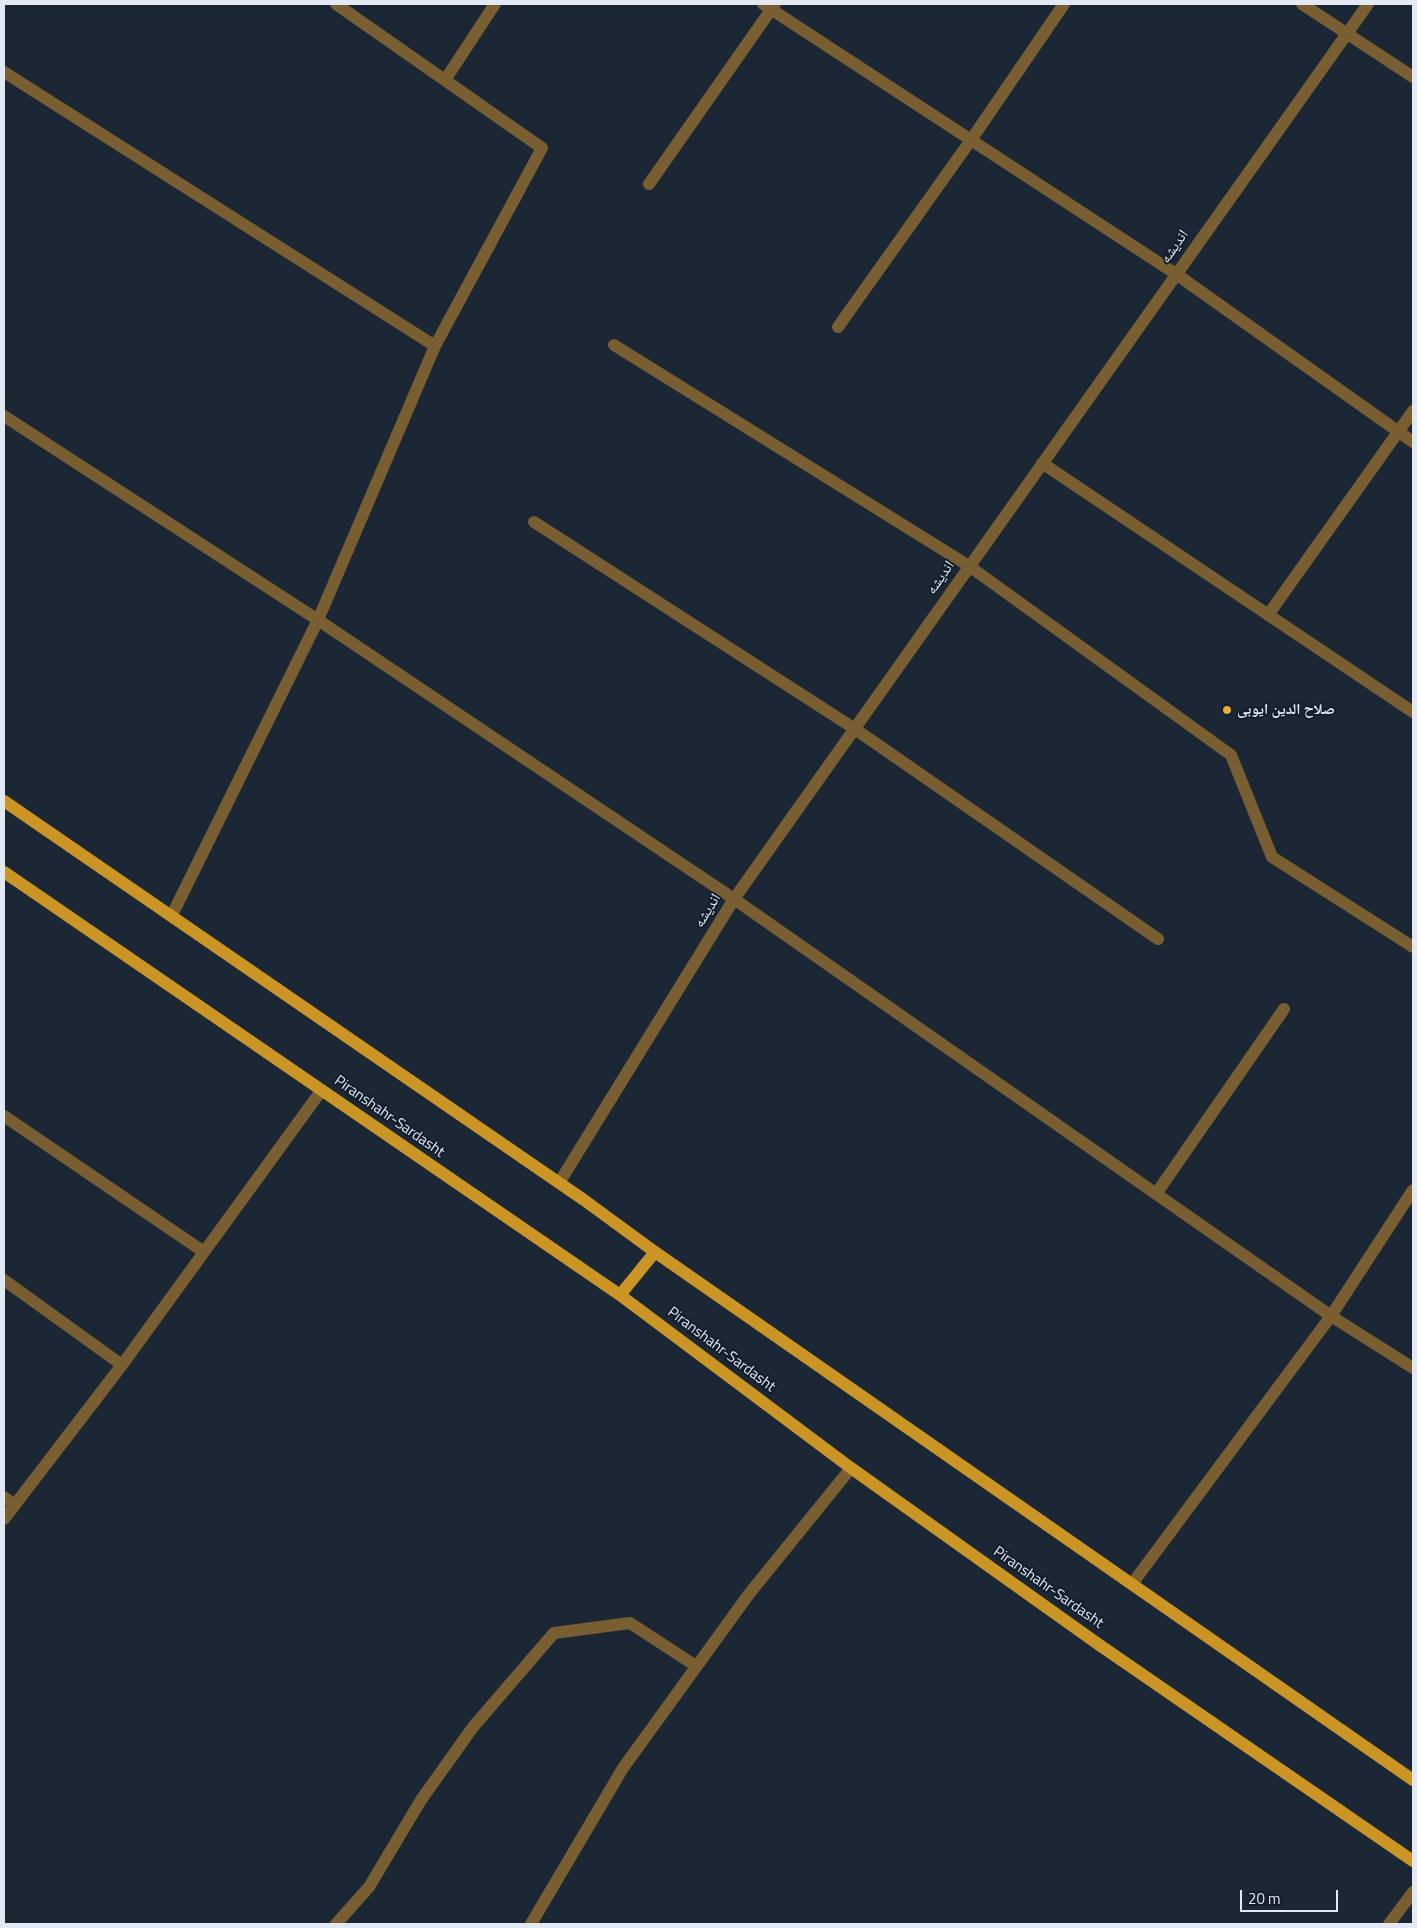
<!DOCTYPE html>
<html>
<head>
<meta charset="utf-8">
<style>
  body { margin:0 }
  #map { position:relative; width:1417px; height:1928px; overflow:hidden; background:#1c2735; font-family:"Titillium Web",sans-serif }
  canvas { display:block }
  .frame { position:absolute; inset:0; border:5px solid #e2e9f3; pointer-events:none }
  .scale { position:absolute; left:1240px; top:1890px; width:98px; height:22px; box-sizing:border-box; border:2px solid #e2e9f3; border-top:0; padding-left:6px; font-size:15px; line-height:18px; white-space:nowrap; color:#e2e9f3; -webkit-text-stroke:4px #131d2b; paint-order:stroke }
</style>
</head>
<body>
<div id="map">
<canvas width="1417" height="1928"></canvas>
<div class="frame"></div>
<div class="scale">20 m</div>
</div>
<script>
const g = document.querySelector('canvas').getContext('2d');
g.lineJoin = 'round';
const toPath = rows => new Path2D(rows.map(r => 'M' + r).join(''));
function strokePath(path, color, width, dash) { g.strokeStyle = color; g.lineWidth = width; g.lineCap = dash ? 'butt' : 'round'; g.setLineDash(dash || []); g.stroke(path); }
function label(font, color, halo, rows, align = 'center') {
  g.font = font + ' "Titillium Web","Noto Naskh Arabic",sans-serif'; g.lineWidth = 4; g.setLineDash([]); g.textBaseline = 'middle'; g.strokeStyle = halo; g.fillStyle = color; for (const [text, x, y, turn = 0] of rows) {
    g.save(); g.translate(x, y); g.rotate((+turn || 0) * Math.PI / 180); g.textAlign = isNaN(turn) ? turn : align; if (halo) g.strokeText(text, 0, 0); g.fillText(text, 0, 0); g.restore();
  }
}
const minor = toPath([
  [336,4,542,148,435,346],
  [763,4,1176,274,1413,442],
  [1302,4,1413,77],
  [4,72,435,346,318,620,172,915],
  [445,80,495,4],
  [649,184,775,4],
  [838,327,971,140,1064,4],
  [614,345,969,566,1231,755,1272,857,1413,947],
  [4,416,318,620,734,899,1331,1316,1132,1584],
  [1042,463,1413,712],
  [534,522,855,729,1158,939],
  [1268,615,1413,411],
  [4,1116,204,1252],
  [559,1183,734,899,1368,4],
  [1413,1190,1331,1316,1413,1368],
  [1156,1194,1284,1009],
  [4,1280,122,1365],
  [4,1497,15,1505],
  [4,1519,122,1365,321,1091],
  [336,1924,369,1887,421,1800,473,1727,554,1633,630,1623,696,1666],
  [531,1924,623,1768,749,1594,851,1468],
  [1389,1924,1413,1892]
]);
const major = toPath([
  [4,801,584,1200,655,1252,1413,1780],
  [4,872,620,1295,851,1468,1098,1644,1413,1861],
  [620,1295,655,1252]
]);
const markers = [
  [1227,710,5,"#e6ac36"]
];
const streetNames = [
  ["اندیشه",1175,247,-55],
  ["اندیشه",941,578,-55],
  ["اندیشه",708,911,-58],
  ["Piranshahr-Sardasht",389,1117,35],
  ["Piranshahr-Sardasht",721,1350,37],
  ["Piranshahr-Sardasht",1048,1588,35]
];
const poiNames = [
  ["صلاح الدین ایوبی",1237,710]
];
strokePath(minor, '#785e30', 12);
strokePath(major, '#ca9524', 12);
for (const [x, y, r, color] of markers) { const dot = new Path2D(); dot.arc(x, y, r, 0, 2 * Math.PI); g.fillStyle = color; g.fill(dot); strokePath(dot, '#131d2b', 2); }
label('15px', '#e2e9f3', '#131d2b', streetNames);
label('bold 15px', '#e2e9f3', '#131d2b', poiNames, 'left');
</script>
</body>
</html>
